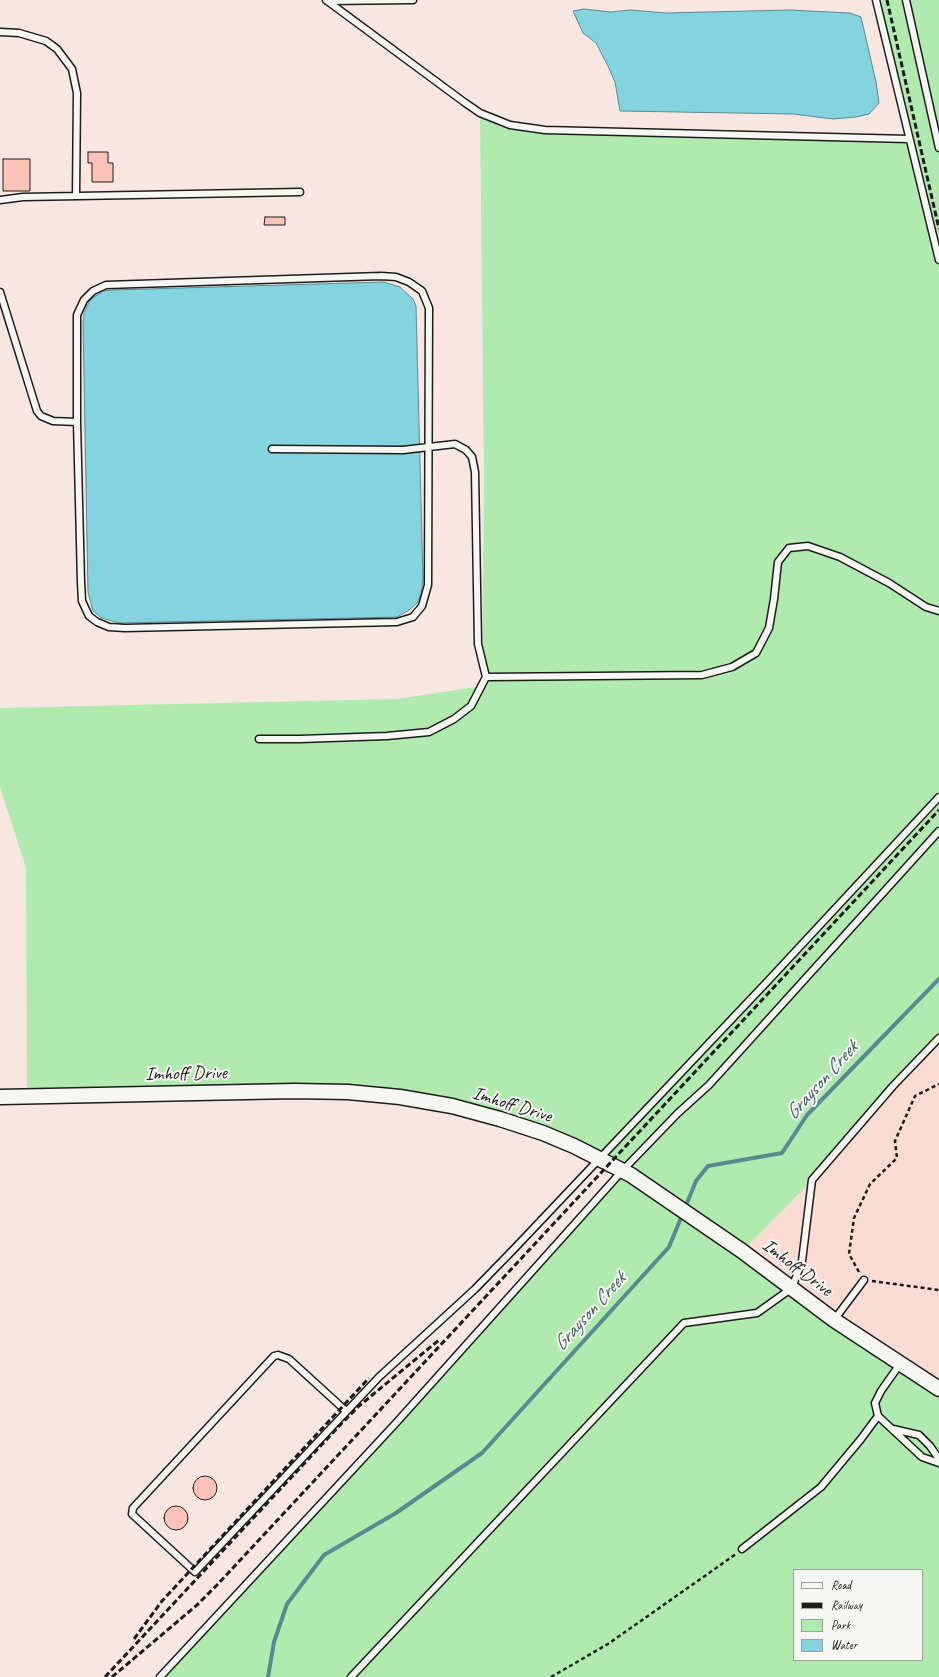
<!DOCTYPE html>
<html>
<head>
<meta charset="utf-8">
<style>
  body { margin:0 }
  #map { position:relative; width:939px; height:1677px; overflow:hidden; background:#f8e7e1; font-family:Caveat,sans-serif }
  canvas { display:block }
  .legend { position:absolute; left:793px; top:1569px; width:130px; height:92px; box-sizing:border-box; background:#f6f6f2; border:1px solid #9f9f9c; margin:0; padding:5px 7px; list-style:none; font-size:12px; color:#1c1c1c }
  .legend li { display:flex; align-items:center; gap:8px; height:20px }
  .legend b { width:20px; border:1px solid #9f9f9c }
</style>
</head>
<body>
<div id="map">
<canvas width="939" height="1677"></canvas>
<ul class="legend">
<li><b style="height:5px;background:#f6f6f2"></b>Road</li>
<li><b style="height:5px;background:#1c1c1c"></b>Railway</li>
<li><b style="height:11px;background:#b0eaaf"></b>Park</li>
<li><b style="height:11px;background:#84d4df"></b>Water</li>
</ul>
</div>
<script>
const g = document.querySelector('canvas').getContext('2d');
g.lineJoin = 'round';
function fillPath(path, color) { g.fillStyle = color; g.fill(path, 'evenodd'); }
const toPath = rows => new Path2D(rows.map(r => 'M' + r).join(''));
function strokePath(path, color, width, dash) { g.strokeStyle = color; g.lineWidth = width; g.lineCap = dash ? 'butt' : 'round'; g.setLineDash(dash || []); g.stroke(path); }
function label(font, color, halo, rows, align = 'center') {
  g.font = font + ' Caveat,sans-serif'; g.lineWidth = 4; g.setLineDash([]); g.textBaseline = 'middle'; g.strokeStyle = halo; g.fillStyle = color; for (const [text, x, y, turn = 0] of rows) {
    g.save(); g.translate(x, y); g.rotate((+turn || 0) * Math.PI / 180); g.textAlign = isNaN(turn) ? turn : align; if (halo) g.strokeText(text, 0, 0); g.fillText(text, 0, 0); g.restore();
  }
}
const built = toPath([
  [939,1038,939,1389,742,1251,812,1180]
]);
const green = toPath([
  [880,0,939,0,939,1038,812,1180,743,1251,939,1389,939,1677,160,1677,623,1170,574,1146,400,1097,27,1097,26,868,0,787,0,708,397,699,482,686,484,479,480,113,526,128,909,139],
  [794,1570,922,1570,922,1660,794,1660]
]);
const water = toPath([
  [584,9,611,12,630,10,666,13,790,10,850,13,861,17,876,82,879,103,869,114,856,117,833,119,793,114,620,111,615,82,608,66,596,43,583,33,573,11,584,9],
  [384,282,400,287,413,299,416,306,423,580,421,594,417,603,409,610,397,617,119,623,102,618,93,611,88,592,83,323,84,313,90,300,103,291,113,290,384,282]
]);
const stream = toPath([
  [268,1677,274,1642,287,1604,324,1555,396,1513,482,1453,669,1247,696,1181,708,1166,782,1153,807,1115,939,979]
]);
const building = toPath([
  [88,152,108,152,108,163,113,163,113,182,92,182,92,163,88,163,88,152],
  [3,159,30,159,30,191,3,191,3,159],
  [265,217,285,217,285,225,264,225,265,217],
  '193 1488a12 12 0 1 1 24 0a12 12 0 1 1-24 0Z',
  '164 1518a12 12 0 1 1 24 0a12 12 0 1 1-24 0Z'
]);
const path = toPath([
  [859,1272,849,1254,854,1218,870,1184,897,1158,895,1141,915,1096,939,1084],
  [872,1281,939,1290],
  [551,1677,608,1644,736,1554]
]);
const service = toPath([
  [326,0,464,102,480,113,510,125,545,130,909,139],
  [876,0,939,260],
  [906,0,939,148],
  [327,1,413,0],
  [0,32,19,33,46,41,57,49,72,69,77,93,76,196],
  [0,200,23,197,300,192],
  [381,276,396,277,409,282,422,291,429,308,428,585,422,606,413,617,397,622,125,628,109,627,97,622,89,616,82,601,81,583,77,422,77,315,84,300,93,291,106,285,381,276],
  [0,292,37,411,41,416,53,421,77,422],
  [272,449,403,450,455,444,466,450,472,457,475,472,478,644,486,677],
  [259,739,300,739,387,736,429,732,454,719,471,706,486,677,702,675,732,667,756,653,769,628,774,599,778,562,789,548,808,546,840,557,889,583,926,607,939,611],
  [834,1320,864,1280],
  [900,1364,881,1391,875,1403,878,1416,922,1457,939,1463],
  [346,1411,289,1359,278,1355,274,1356,133,1508,132,1514,195,1572,379,1377,475,1289,513,1250,766,983,939,797],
  [893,1429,919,1435,930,1446,939,1459],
  [742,1549,821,1487,861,1439,878,1416],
  [160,1677,396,1423,623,1170,678,1113,709,1085,939,831],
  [351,1677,684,1323,757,1313,792,1288,802,1261,812,1180,893,1086,939,1038]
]);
const tertiary = toPath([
  [0,1097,294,1091,348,1092,400,1097,452,1106,500,1119,543,1133,574,1146,631,1175,742,1251,834,1320,939,1389]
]);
const rail = toPath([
  [887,0,939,229],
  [134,1639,162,1601,369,1378],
  [105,1677,342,1423,359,1406,439,1340],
  [112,1677,197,1605,217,1585,939,810]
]);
const streetNames = [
  ["Imhoff Drive",186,1074,-1],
  ["Imhoff Drive",512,1105,17],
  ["Imhoff Drive",797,1268,37]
];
const waterNames = [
  ["Grayson Creek",822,1081,-48],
  ["Grayson Creek",590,1312,-48]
];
fillPath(built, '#fadcd5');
fillPath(green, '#b0eaaf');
fillPath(water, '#84d4df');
strokePath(water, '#5a8a91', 1);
strokePath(stream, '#5a8a91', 4);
fillPath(building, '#fec3b8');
strokePath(building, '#1c1c1c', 1);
strokePath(service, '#1c1c1c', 9);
strokePath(tertiary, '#1c1c1c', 17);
strokePath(path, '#1c1c1c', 2.5, [4, 3]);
strokePath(service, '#f6f6f2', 6);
strokePath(tertiary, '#f6f6f2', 14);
strokePath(rail, '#1c1c1c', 3, [6, 3]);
label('19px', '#1c1c1c', '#f6f6f2', streetNames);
label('italic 20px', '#405c60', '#f6f6f2', waterNames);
</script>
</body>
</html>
